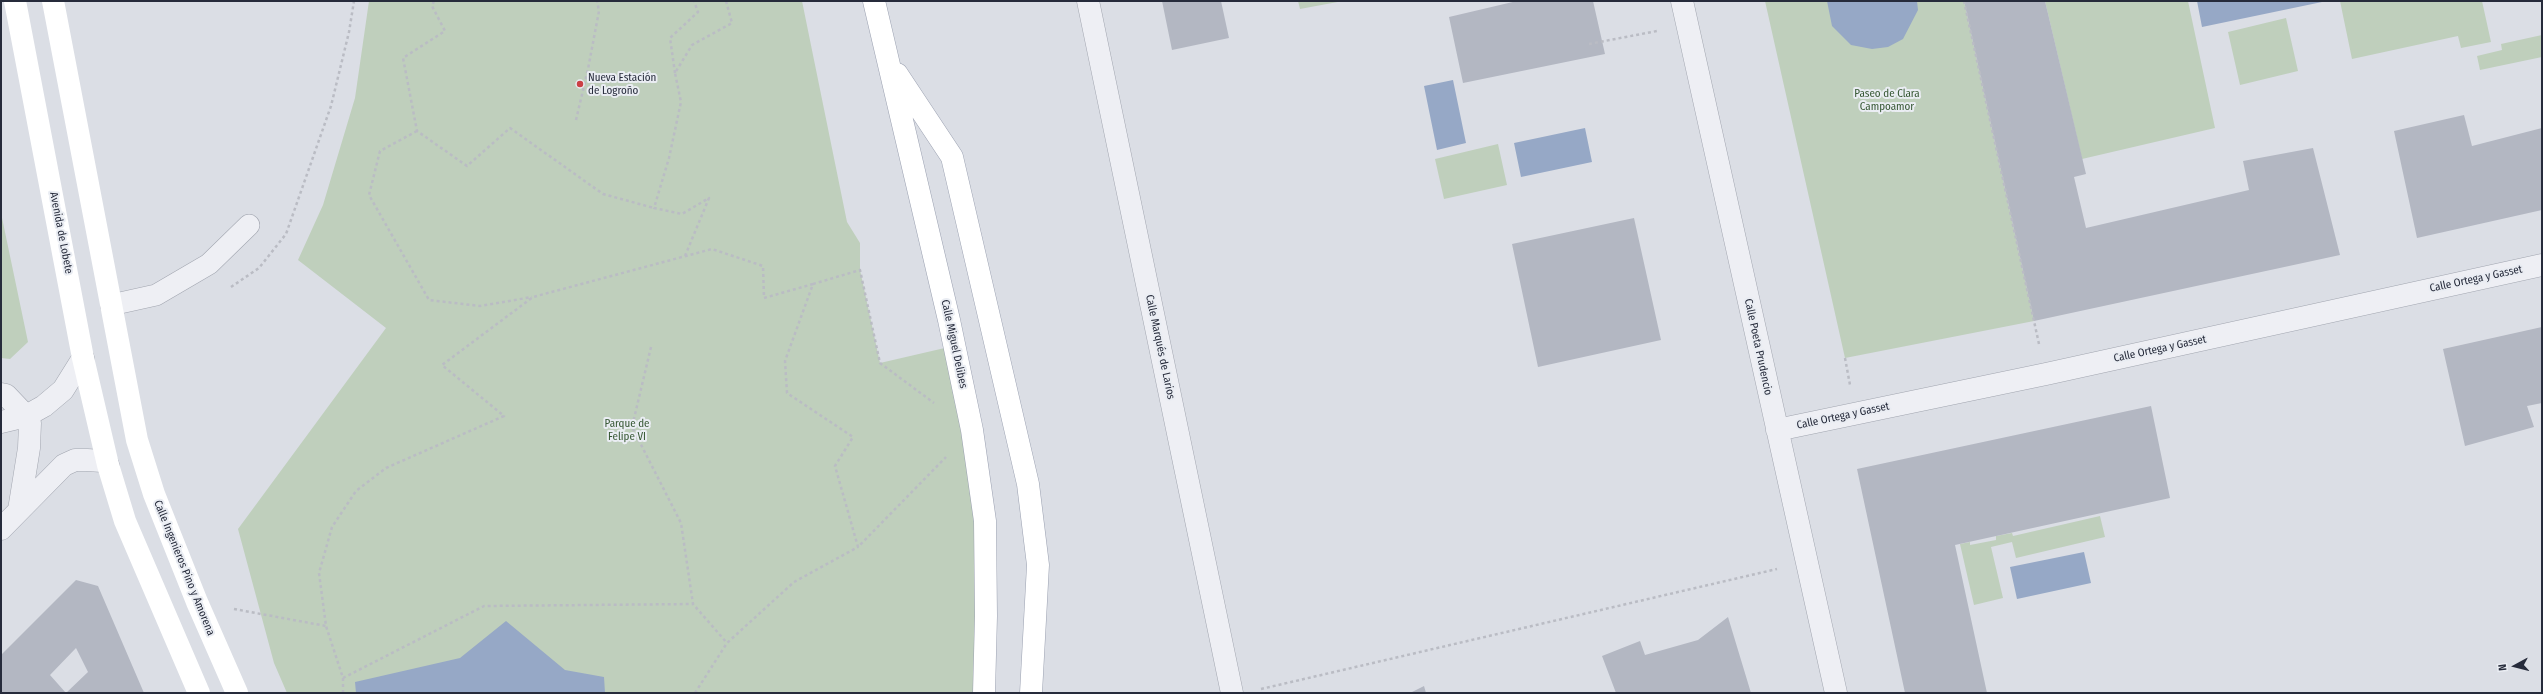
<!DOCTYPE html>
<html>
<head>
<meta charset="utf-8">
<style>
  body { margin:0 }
  #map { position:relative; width:2543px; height:694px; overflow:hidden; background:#dbdee5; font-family:"Fira Sans Condensed",sans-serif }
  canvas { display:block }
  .frame { position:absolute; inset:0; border:2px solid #262b3b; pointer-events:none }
  .north { position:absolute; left:2495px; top:646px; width:40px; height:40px; -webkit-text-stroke:3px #eaedf3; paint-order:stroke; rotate:263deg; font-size:11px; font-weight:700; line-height:16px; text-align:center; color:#262b3b }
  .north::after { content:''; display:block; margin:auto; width:14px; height:18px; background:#262b3b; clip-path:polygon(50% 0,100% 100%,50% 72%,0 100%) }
</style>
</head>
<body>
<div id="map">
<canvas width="2543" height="694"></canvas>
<div class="frame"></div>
<div class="north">N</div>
</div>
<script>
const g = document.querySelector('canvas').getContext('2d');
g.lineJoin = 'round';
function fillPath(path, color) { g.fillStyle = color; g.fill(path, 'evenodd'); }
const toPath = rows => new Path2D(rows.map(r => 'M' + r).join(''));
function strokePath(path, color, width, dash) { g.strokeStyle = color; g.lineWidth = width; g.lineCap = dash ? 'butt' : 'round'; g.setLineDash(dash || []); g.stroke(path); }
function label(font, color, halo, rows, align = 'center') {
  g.font = font + ' "Fira Sans Condensed",sans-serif'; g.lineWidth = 4; g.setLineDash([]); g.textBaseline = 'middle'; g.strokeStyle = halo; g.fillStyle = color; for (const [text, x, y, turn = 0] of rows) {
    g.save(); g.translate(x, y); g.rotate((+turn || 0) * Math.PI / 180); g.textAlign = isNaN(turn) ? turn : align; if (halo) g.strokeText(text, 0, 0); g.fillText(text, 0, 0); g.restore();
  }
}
const green = toPath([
  [369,1,802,1,847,222,860,243,860,270,880,363,949,347,972,430,984,693,287,693,274,663,238,529,386,328,298,260,323,205,355,98],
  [1298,1,1343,1,1300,9],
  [1765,1,1964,1,2034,321,1845,358],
  [2045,1,2188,1,2215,128,2082,159],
  [2340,1,2482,1,2491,42,2461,48,2458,36,2352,59],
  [2286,18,2298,71,2240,85,2228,32],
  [2542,35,2542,57,2480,70,2477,56,2502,50,2501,44],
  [1498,144,1507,185,1444,199,1435,159],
  [1,213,28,342,10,359,1,358],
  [2100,516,2105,537,2016,558,2012,542,1991,547,2003,598,1974,605,1960,544,1970,542,1970,545,1996,540,1996,536,2012,533,2013,536]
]);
const water = toPath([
  [1827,1,1917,1,1918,10,1903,39,1888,47,1872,49,1851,45,1832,26],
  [2197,1,2322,1,2322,2,2202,27],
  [1453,80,1466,143,1437,150,1424,86],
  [1585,128,1592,162,1521,177,1514,143],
  [2084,552,2091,583,2017,599,2010,567],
  [506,621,565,670,604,677,605,693,356,693,355,682,460,658]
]);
const building = toPath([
  [1162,1,1221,1,1229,38,1172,50],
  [1517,1,1593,1,1605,54,1463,83,1449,17],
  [1964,1,2045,1,2086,174,2074,177,2086,228,2249,190,2243,161,2313,148,2340,255,2034,321],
  [2464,115,2472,146,2542,128,2542,210,2417,238,2394,131],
  [1634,218,1661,340,1538,367,1512,244],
  [2542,327,2542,403,2527,406,2534,427,2465,446,2443,349],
  [2151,406,2170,498,1955,545,1987,693,1905,693,1857,469],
  [76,580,98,586,144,693,1,693,1,655],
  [76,648,88,672,66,693,50,675],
  [1728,617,1751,693,1616,693,1602,656,1640,641,1645,655,1698,640],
  [1424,686,1426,693,1410,693]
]);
const path = toPath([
  [434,1,432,6,445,31,403,58,417,131,467,166,510,128,603,194,654,208],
  [1964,1,2039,344],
  [1589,44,1657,31],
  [675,73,670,38,698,12,694,1],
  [576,120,588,69,599,11,597,1],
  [417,131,380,151,369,195,429,300,480,306,532,297],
  [685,256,709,198,682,214,654,208,669,158,681,102,675,73,692,45,732,23,726,1],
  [813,284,860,270,880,363,934,403],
  [231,287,259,268,286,234,331,106,349,32,354,1],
  [651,347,632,427,681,523,693,604,727,643],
  [1845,358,1850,385],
  [234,609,326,626],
  [343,678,484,606,693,604],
  [1261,689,1777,569],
  [343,693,343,678,326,626,319,573,332,527,356,491,386,468,504,416,442,365,533,297,712,249,763,266,764,298,813,284,785,361,787,393,853,437,835,466,858,547,946,457],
  [695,693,727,643,794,582,858,547]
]);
const lane = toPath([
  [111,305,156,295,209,264,249,225]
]);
const street = toPath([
  [1088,1,1232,693],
  [1682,1,1836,693],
  [1,394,6,395,26,416,30,423,29,448,19,510],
  [1,422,26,416,44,406,63,390,83,358],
  [1777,430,2046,374,2542,265],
  [1,529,64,465,75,460,87,460,102,461,108,465]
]);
const secondary = toPath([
  [15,1,83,358,108,465,125,521,199,693],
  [53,1,137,440,154,494,197,602,237,693]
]);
const primary = toPath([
  [874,1,949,320,972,430,985,521,986,616,984,693],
  [897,74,952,157,1028,484,1038,565,1031,693]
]);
const markers = [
  [580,84,4,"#cb4045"]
];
const poiNames = [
  ["Nueva Estación",588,78],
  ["de Logroño",588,91]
];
const parkNames = [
  ["Paseo de Clara",1887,94],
  ["Campoamor",1887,107],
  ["Parque de",627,424],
  ["Felipe VI",627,437]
];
const streetNames = [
  ["Avenida de Lobete",61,233,79],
  ["Calle Ortega y Gasset",2476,279,-12],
  ["Calle Miguel Delibes",954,344,78],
  ["Calle Marqués de Larios",1160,347,78],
  ["Calle Poeta Prudencio",1758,347,78],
  ["Calle Ortega y Gasset",2160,349,-12],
  ["Calle Ortega y Gasset",1843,416,-12],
  ["Calle Ingenieros Pino y Amorena",184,568,68]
];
fillPath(green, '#bfcfbc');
fillPath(water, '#96a8c6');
fillPath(building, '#b3b7c2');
strokePath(lane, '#a1a5af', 22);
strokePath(street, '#a1a5af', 23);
strokePath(primary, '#9ba1b1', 23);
strokePath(path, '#babcc4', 2.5, [3, 3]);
strokePath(lane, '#eeeff4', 21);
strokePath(street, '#eeeff4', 22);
strokePath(secondary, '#fff', 22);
strokePath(primary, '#fff', 22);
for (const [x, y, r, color] of markers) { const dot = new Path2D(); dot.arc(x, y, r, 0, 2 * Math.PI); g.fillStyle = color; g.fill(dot); strokePath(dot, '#eaedf3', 1.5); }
label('11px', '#262b3b', '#eaedf3', poiNames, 'left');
label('11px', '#365733', '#eaedf3', parkNames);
label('11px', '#262b3b', '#eaedf3', streetNames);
</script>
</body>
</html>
